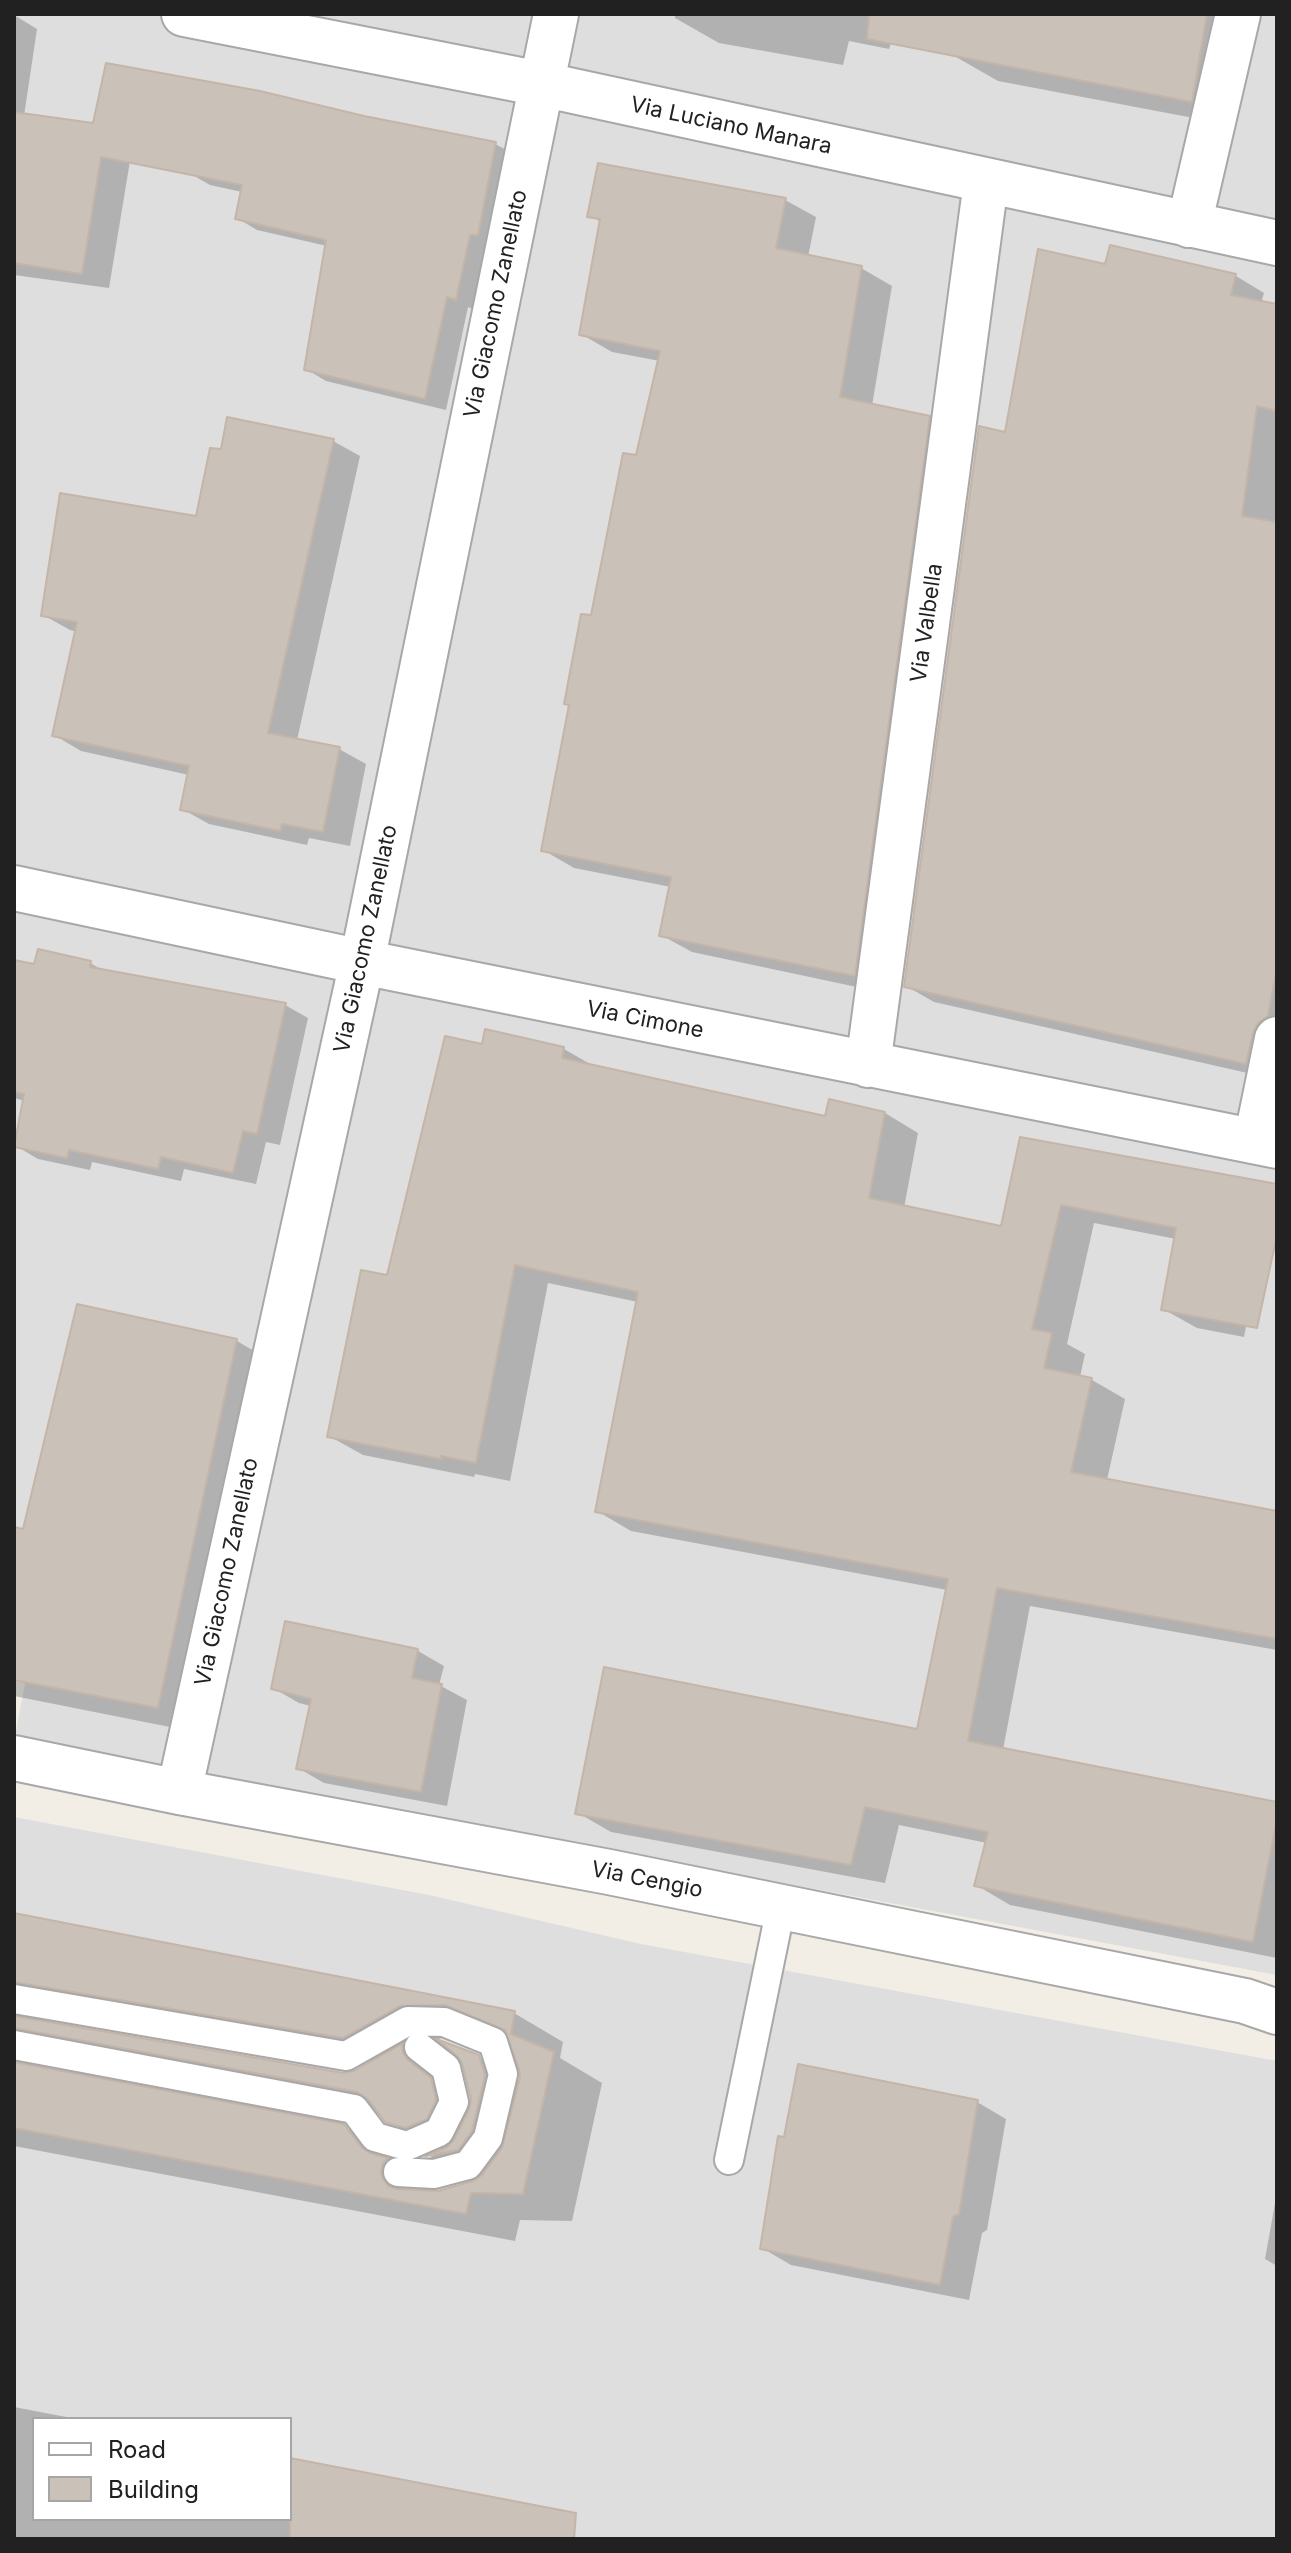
<!DOCTYPE html>
<html>
<head>
<meta charset="utf-8">
<style>
  body { margin:0 }
  #map { position:relative; width:1291px; height:2553px; overflow:hidden; background:#f2eee6; font-family:Inter,sans-serif }
  canvas { display:block }
  .frame { position:absolute; inset:0; border:16px solid #212121; pointer-events:none }
  .legend { position:absolute; left:32px; top:2417px; width:260px; height:104px; box-sizing:border-box; background:#fff; border:2px solid #a6a6a6; margin:0; padding:10px 14px; list-style:none; font-size:24px; color:#212121 }
  .legend li { display:flex; align-items:center; gap:16px; height:40px }
  .legend b { width:40px; border:2px solid #a6a6a6 }
</style>
</head>
<body>
<div id="map">
<canvas width="1291" height="2553"></canvas>
<div class="frame"></div>
<ul class="legend">
<li><b style="height:10px;background:#fff"></b>Road</li>
<li><b style="height:22px;background:#cac1b9"></b>Building</li>
</ul>
</div>
<script>
const g = document.querySelector('canvas').getContext('2d');
g.lineJoin = 'round';
function fillPath(path, color) { g.fillStyle = color; g.fill(path, 'evenodd'); }
const toPath = rows => new Path2D(rows.map(r => 'M' + r).join(''));
function strokePath(path, color, width, dash) { g.strokeStyle = color; g.lineWidth = width; g.lineCap = dash ? 'butt' : 'round'; g.setLineDash(dash || []); g.stroke(path); }
function label(font, color, halo, rows, align = 'center') {
  g.font = font + ' Inter,sans-serif'; g.lineWidth = 6; g.setLineDash([]); g.textBaseline = 'middle'; g.strokeStyle = halo; g.fillStyle = color; for (const [text, x, y, turn = 0] of rows) {
    g.save(); g.translate(x, y); g.rotate((+turn || 0) * Math.PI / 180); g.textAlign = isNaN(turn) ? turn : align; if (halo) g.strokeText(text, 0, 0); g.fillText(text, 0, 0); g.restore();
  }
}
const residential = toPath([
  [14,14,1277,14,1277,1975,250,1784,15,1736,27,1673,14,1670],
  [14,1817,429,1895,641,1944,1277,2061,1277,2539,14,2539],
  [34,2419,290,2419,290,2519,34,2519]
]);
const shadow = toPath([
  [675,14,1209,14,1252,38,1236,126,998,81,956,57,891,43,889,49,849,41,843,65,719,43,675,18],
  [14,15,37,29,24,116,133,143,109,288,14,275],
  [495,144,516,155,476,310,468,307,446,410,326,381,306,369,327,246,257,230,237,218,242,192,210,185,189,173],
  [785,200,816,217,808,257,861,268,892,286,872,406,929,418,960,436,885,993,692,952,661,935,671,887,574,868,543,850,592,617,638,457,660,361,612,352,581,334,601,222,590,216],
  [1111,248,1236,276,1264,293,1261,303,1277,306,1277,1067,1274,1079,934,1002,906,986,1007,434,1107,266],
  [333,441,360,456,297,740,339,749,366,764,350,846,309,838,307,845,209,824,182,809,189,775,81,751,54,735,77,632,70,630,43,615,198,519],
  [14,962,35,966,90,963,106,972,285,1005,308,1018,280,1145,266,1142,256,1184,184,1169,181,1181,92,1162,90,1170,38,1159,16,1146,25,1101,14,1098],
  [483,1046,564,1049,597,1068,827,1118,885,1113,918,1133,904,1208,1002,1228,1022,1139,1271,1198,1244,1337,1197,1328,1163,1309,1176,1239,1094,1223,1067,1344,1085,1354,1080,1377,1092,1380,1125,1399,1107,1480,1277,1513,1277,1650,1030,1606,1003,1750,1277,1804,1277,1958,1010,1905,976,1885,987,1843,899,1825,885,1883,611,1832,578,1813,918,1731,947,1590,631,1531,597,1511,638,1302,548,1283,510,1481,475,1474,474,1477,363,1455,329,1436,388,1277],
  [78,1306,237,1341,283,1368,205,1734,14,1696,14,1529,24,1531],
  [286,1623,418,1651,444,1666,439,1685,467,1700,447,1806,324,1783,298,1768,311,1706,299,1703,273,1688],
  [14,1915,514,2013,563,2042,560,2058,602,2083,572,2221,520,2220,515,2241,14,2146],
  [67,2009,374,2062,355,2073,343,2075,46,2024,50,2015],
  [495,2032,510,2038,521,2081,478,2057,464,2063,472,2104,430,2080,432,2076,458,2091,415,2053,450,2033],
  [68,2055,382,2115,386,2121,443,2151,430,2157,475,2183,434,2192,436,2188,405,2170,394,2155,344,2126,46,2070,51,2061],
  [977,2102,1006,2119,987,2230,982,2233,969,2300,791,2265,762,2248],
  [1277,2192,1277,2266,1265,2259],
  [14,2407,77,2419,34,2419,34,2519,290,2519,290,2460,563,2539,14,2539]
]);
const building = toPath([
  [869,14,1207,14,1192,102,867,39,869,14],
  [106,63,260,91,364,116,496,142,478,235,470,235,456,300,447,297,425,399,304,370,326,240,235,219,242,185,101,157,82,274,14,263,14,112,93,123,106,63],
  [598,163,786,198,776,248,862,266,840,397,930,416,855,976,659,936,671,877,541,851,569,705,564,704,581,614,591,615,623,453,636,455,660,351,579,335,600,219,587,217,598,163],
  [1110,245,1236,274,1231,295,1277,304,1277,411,1257,406,1242,516,1277,522,1277,968,1268,1016,1258,1023,1253,1033,1246,1064,904,987,979,426,1005,432,1038,249,1105,264,1110,245],
  [227,417,334,439,268,733,340,747,323,832,282,824,280,831,180,810,189,766,52,736,77,622,41,616,60,493,196,516,210,448,221,449,227,417],
  [38,949,91,961,90,967,286,1003,257,1134,243,1131,233,1173,161,1157,158,1169,69,1150,67,1158,14,1147,24,1094,14,1092,14,960,34,964,38,949],
  [485,1029,564,1047,562,1058,825,1116,829,1099,885,1112,869,1198,1001,1226,1020,1137,1277,1184,1277,1235,1257,1328,1161,1310,1176,1228,1061,1205,1032,1329,1052,1333,1044,1368,1092,1378,1071,1472,1277,1511,1277,1639,997,1588,968,1741,1277,1802,1277,1819,1253,1942,974,1886,988,1832,865,1807,851,1865,575,1814,604,1667,917,1729,948,1579,595,1512,638,1292,515,1265,476,1463,441,1456,441,1459,327,1437,361,1270,387,1275,445,1036,482,1044,485,1029],
  [77,1304,237,1339,158,1708,14,1680,14,1527,23,1529,77,1304],
  [285,1621,418,1649,412,1678,442,1684,421,1792,296,1769,311,1699,271,1689,285,1621],
  [14,1913,515,2011,511,2034,554,2052,523,2194,471,2193,466,2214,14,2128,14,2062,344,2124,362,2148,370,2153,388,2158,383,2163,381,2172,383,2179,388,2186,397,2189,438,2191,473,2181,482,2175,502,2148,520,2077,519,2069,505,2030,445,2005,400,2006,343,2038,14,1982,14,1913],
  [14,2016,343,2073,354,2071,402,2044,403,2053,408,2060,431,2078,436,2100,427,2119,406,2128,385,2122,368,2099,357,2092,14,2028,14,2016],
  [436,2039,479,2055,485,2075,472,2131,458,2150,425,2156,446,2148,454,2140,469,2110,471,2099,462,2063,456,2055,436,2039],
  [798,2064,978,2100,959,2214,953,2217,940,2285,760,2249,778,2136,784,2137,798,2064],
  [290,2458,576,2513,574,2539,290,2539,290,2458]
]);
const service = toPath([
  [14,1999,346,2056,408,2021,444,2022,493,2042,503,2074,488,2138,468,2165,434,2174,398,2172],
  [14,2045,354,2109,375,2137,407,2146,439,2132,454,2102,446,2068,419,2047],
  [729,2160,781,1907]
]);
const minor = toPath([
  [184,14,541,84,1277,243],
  [1189,225,1238,14],
  [14,888,362,962,1277,1146],
  [868,1065,986,182],
  [1256,1141,1277,1039],
  [14,1758,179,1792,609,1872,1245,2001,1277,2012],
  [179,1792,362,962,556,14]
]);
const streetNames = [
  ["Via Luciano Manara",731,126,12],
  ["Via Giacomo Zanellato",496,304,-78],
  ["Via Valbella",927,623,-82],
  ["Via Giacomo Zanellato",366,939,-78],
  ["Via Cimone",645,1020,11],
  ["Via Giacomo Zanellato",227,1572,-78],
  ["Via Cengio",647,1880,11]
];
fillPath(residential, '#dfdede');
fillPath(shadow, '#0003');
fillPath(building, '#cac1b9');
strokePath(building, '#c5b5a7', 2);
strokePath(service, '#a8a8a8', 32);
strokePath(minor, '#a8a8a8', 48);
strokePath(service, '#fff', 28);
strokePath(minor, '#fff', 44);
label('22px', '#212121', '#fff', streetNames);
</script>
</body>
</html>
